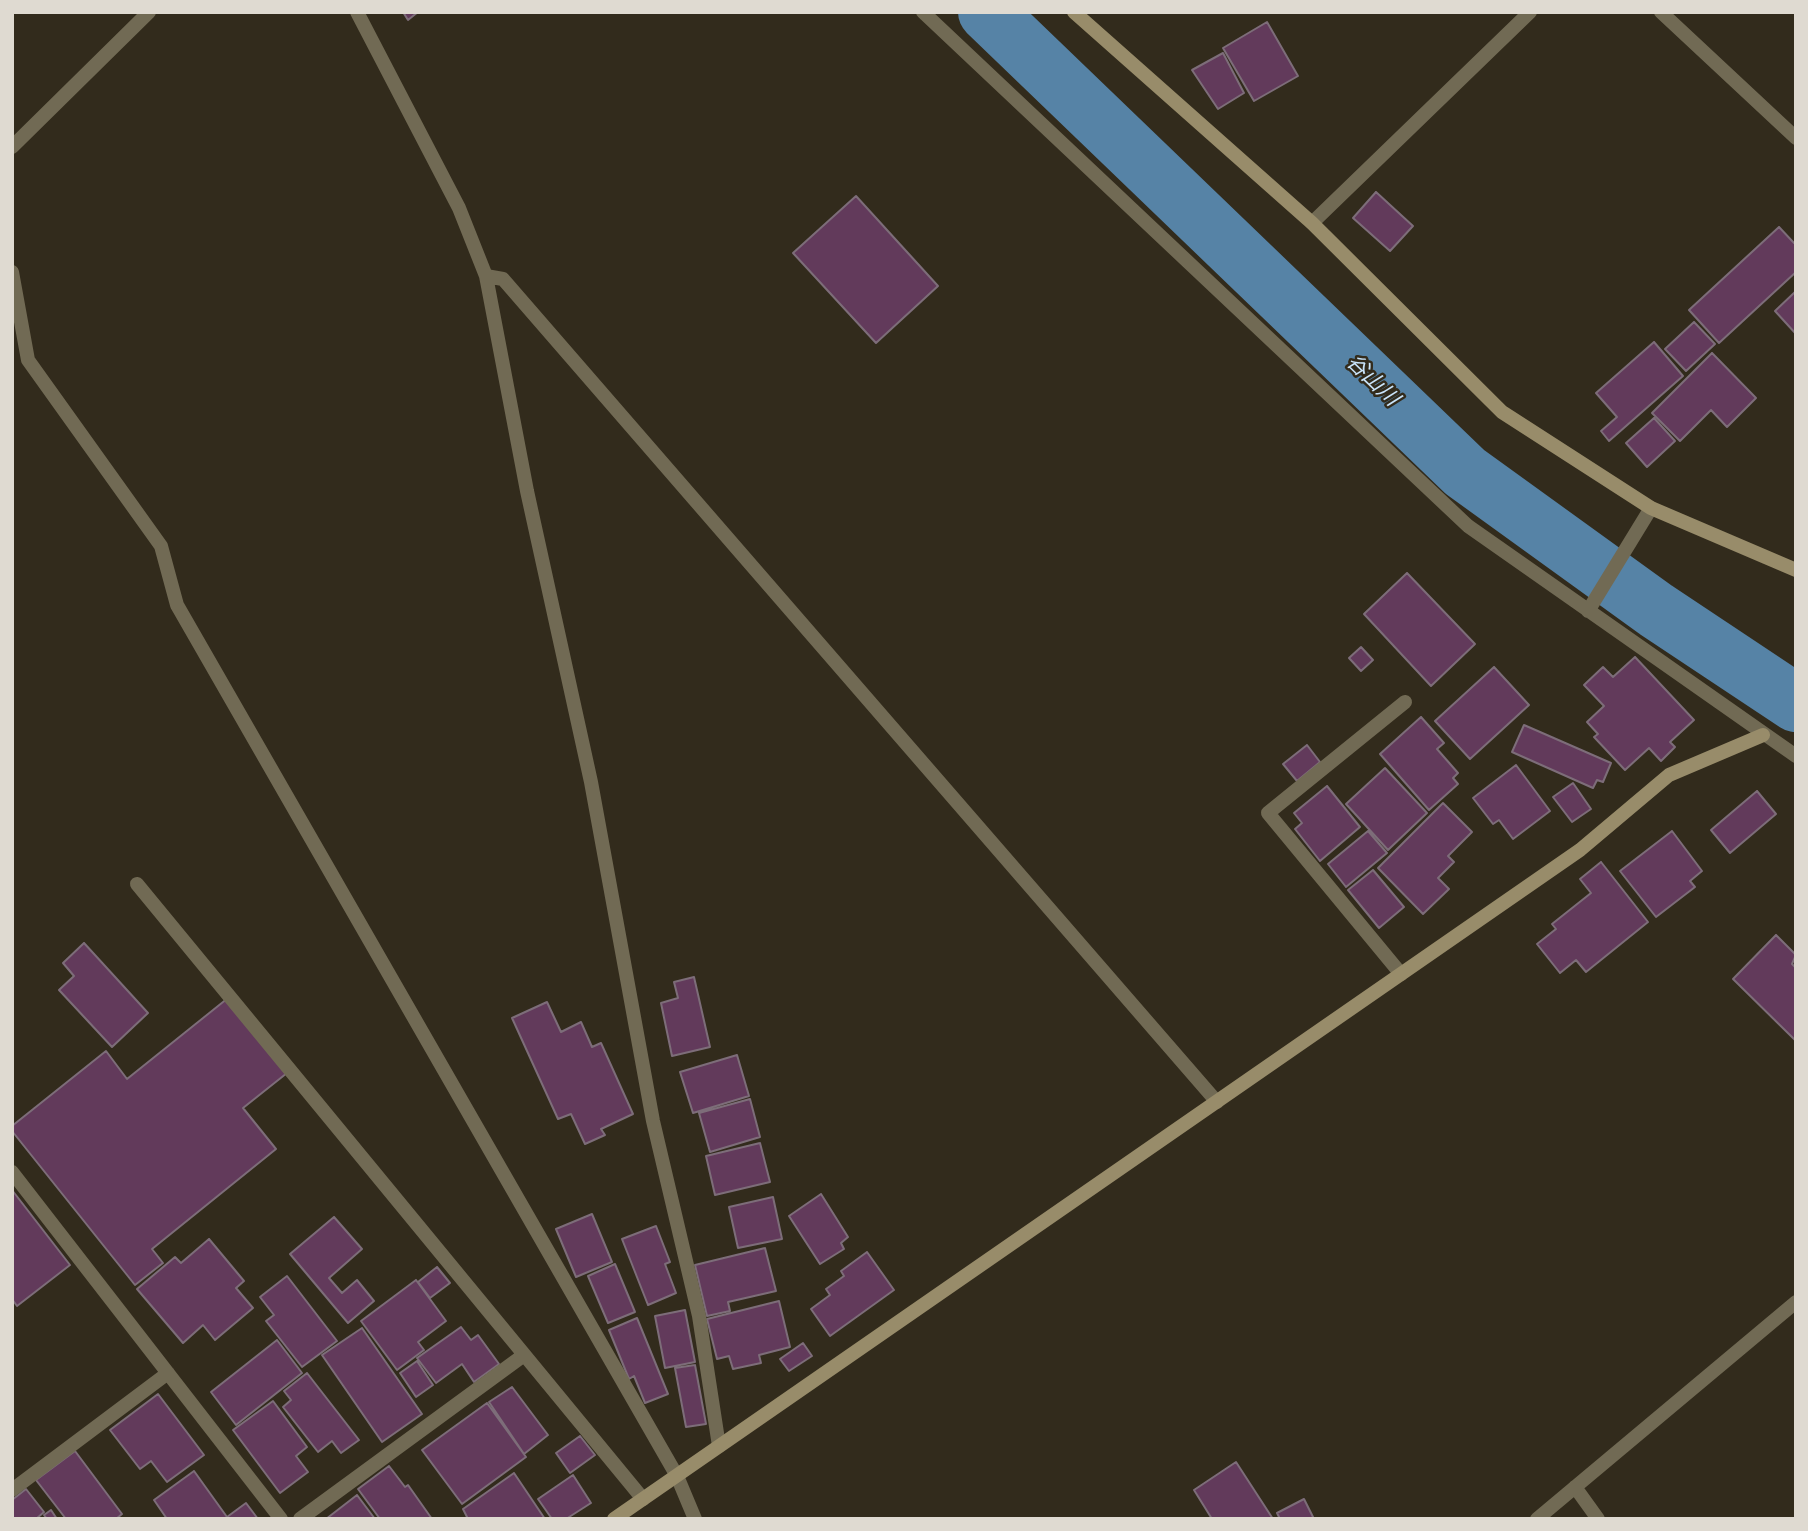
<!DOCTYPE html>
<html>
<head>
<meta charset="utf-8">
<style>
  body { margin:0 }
  #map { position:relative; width:1808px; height:1531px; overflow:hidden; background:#322b1c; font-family:Overpass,sans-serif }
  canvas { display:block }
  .frame { position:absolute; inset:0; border:14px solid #dfdad1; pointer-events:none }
</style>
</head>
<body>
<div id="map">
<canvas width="1808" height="1531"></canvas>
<div class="frame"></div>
</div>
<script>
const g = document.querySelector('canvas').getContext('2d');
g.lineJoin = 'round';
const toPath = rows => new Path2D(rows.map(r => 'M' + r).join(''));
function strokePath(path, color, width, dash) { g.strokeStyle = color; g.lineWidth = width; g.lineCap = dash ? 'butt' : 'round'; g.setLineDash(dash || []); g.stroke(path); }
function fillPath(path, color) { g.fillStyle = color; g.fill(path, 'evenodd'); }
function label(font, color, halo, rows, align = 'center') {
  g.font = font + ' Overpass,"Noto Sans JP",sans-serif'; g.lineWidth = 5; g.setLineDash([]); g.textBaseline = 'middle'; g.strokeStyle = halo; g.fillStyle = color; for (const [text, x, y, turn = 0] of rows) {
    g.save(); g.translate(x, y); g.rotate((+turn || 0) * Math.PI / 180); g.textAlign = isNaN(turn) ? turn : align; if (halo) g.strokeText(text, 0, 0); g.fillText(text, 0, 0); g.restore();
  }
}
const river = toPath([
  [987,12,1465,472,1656,610,1796,703]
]);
const building = toPath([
  [403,12,418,12,408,20,403,12],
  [1267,22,1298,76,1254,101,1223,48,1267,22],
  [1223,53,1244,93,1218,109,1192,70,1223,53],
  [1376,192,1413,226,1390,251,1353,218,1376,192],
  [856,196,938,286,876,343,793,253,856,196],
  [1779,227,1794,243,1796,242,1796,272,1719,343,1689,310,1779,227],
  [1796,291,1796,334,1775,311,1796,291],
  [1694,322,1715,344,1686,371,1665,349,1694,322],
  [1654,342,1683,376,1609,441,1601,431,1617,417,1596,393,1654,342],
  [1712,353,1756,398,1727,427,1711,410,1680,441,1652,413,1712,353],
  [1654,418,1675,441,1647,467,1626,443,1654,418],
  [1407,573,1475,644,1431,686,1364,614,1407,573],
  [1361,647,1373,660,1361,671,1349,658,1361,647],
  [1635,657,1694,720,1670,742,1675,747,1661,761,1649,748,1625,770,1594,737,1598,734,1587,722,1604,706,1584,685,1603,667,1613,677,1635,657],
  [1494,667,1529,705,1470,759,1435,721,1494,667],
  [1421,717,1444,743,1437,749,1458,773,1453,778,1458,784,1429,810,1380,754,1421,717],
  [1524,725,1611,763,1603,782,1597,780,1593,788,1512,752,1524,725],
  [1307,745,1320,762,1297,781,1283,764,1307,745],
  [1516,765,1550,811,1513,839,1499,820,1493,824,1473,798,1516,765],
  [1385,768,1427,813,1388,850,1346,804,1385,768],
  [1573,783,1591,809,1572,822,1553,797,1573,783],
  [1327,786,1360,827,1320,861,1295,829,1302,823,1294,813,1327,786],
  [1757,791,1776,814,1730,853,1711,830,1757,791],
  [1443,803,1472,832,1448,856,1454,862,1438,878,1449,889,1423,914,1378,868,1443,803],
  [1368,831,1387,853,1346,887,1328,864,1368,831],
  [1672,831,1702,871,1690,881,1695,887,1656,917,1620,871,1672,831],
  [1601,862,1648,922,1586,972,1576,960,1560,973,1537,944,1556,929,1552,924,1591,893,1580,879,1601,862],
  [1373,870,1404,907,1379,928,1348,890,1373,870],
  [1776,935,1796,955,1792,964,1796,968,1796,1041,1733,979,1776,935],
  [84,943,148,1013,112,1047,59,990,74,976,63,963,84,943],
  [694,977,710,1047,672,1056,661,1003,678,998,674,982,694,977],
  [228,998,287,1073,243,1108,276,1149,152,1249,163,1263,135,1285,12,1131,12,1126,106,1051,127,1079,228,998],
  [547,1002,561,1032,581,1022,592,1047,601,1043,633,1114,601,1129,605,1135,585,1144,571,1114,558,1119,512,1018,547,1002],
  [737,1055,749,1096,693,1113,680,1072,737,1055],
  [750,1099,760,1137,710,1152,699,1113,750,1099],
  [760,1143,770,1182,715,1195,706,1156,760,1143],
  [12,1190,70,1265,17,1306,12,1299,12,1190],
  [821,1194,848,1237,841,1243,844,1249,820,1264,789,1216,821,1194],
  [773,1197,782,1239,738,1248,729,1207,773,1197],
  [592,1214,612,1262,576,1277,556,1229,592,1214],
  [334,1217,362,1249,329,1278,342,1293,357,1280,374,1301,348,1323,290,1254,334,1217],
  [656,1226,670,1262,665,1264,676,1293,648,1305,622,1239,656,1226],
  [209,1239,244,1281,236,1288,253,1308,215,1340,203,1325,183,1343,137,1289,175,1257,181,1263,209,1239],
  [765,1248,776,1291,728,1302,730,1311,707,1316,695,1265,765,1248],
  [867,1252,894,1290,830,1336,811,1309,830,1295,826,1289,844,1276,841,1271,867,1252],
  [615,1264,635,1312,608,1323,588,1276,615,1264],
  [437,1267,450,1283,430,1298,418,1282,437,1267],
  [287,1276,337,1341,302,1367,266,1321,274,1315,260,1297,287,1276],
  [416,1280,446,1321,418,1342,424,1350,397,1370,361,1321,416,1280],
  [779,1301,790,1347,759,1355,761,1363,733,1369,729,1356,717,1359,707,1319,779,1301],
  [685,1310,695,1362,665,1368,655,1316,685,1310],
  [637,1318,668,1394,645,1403,634,1376,629,1379,609,1330,637,1318],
  [461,1327,471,1340,478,1335,499,1364,474,1382,462,1364,436,1383,417,1358,461,1327],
  [362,1328,422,1414,382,1442,322,1355,362,1328],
  [277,1340,302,1373,236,1425,211,1392,277,1340],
  [803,1343,812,1356,789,1371,780,1359,803,1343],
  [417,1361,433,1385,416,1397,400,1373,417,1361],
  [695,1365,706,1424,686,1427,675,1368,695,1365],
  [307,1373,359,1440,341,1453,332,1441,318,1452,283,1407,291,1400,284,1391,307,1373],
  [512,1387,548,1435,524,1454,489,1402,512,1387],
  [158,1394,204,1455,167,1482,151,1461,140,1469,110,1430,158,1394],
  [273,1401,307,1447,296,1456,308,1472,280,1493,233,1430,273,1401],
  [487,1403,526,1457,462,1504,422,1450,487,1403],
  [580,1436,595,1455,570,1473,556,1453,580,1436],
  [75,1451,122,1514,116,1519,66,1519,36,1480,75,1451],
  [1236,1462,1273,1519,1212,1519,1194,1490,1236,1462],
  [389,1466,405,1487,408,1485,432,1519,380,1519,358,1489,389,1466],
  [194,1471,227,1517,246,1503,258,1519,167,1519,154,1500,194,1471],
  [514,1473,545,1519,468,1519,463,1509,514,1473],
  [573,1475,591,1503,566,1519,552,1519,538,1499,573,1475],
  [26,1489,44,1512,36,1519,12,1519,12,1500,26,1489],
  [357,1495,375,1519,326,1519,357,1495],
  [1304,1499,1314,1519,1280,1519,1277,1513,1304,1499],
  [51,1510,57,1519,47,1519,44,1515,51,1510]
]);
const street = toPath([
  [357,12,459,208,486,276,527,491,591,782,653,1121,699,1316,719,1446],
  [923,12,1468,526,1796,756],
  [1661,12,1796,138],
  [12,147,149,12],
  [1312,223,1530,12],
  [12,272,28,360,161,546,177,605,677,1476,695,1519],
  [486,276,503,279,1217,1102],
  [1588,611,1651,508],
  [137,884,643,1499],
  [1401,974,1268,813,1405,702],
  [12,1172,281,1519],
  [1575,1487,1598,1519],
  [12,1490,168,1373],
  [300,1519,524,1355],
  [1537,1519,1796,1302]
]);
const secondary = toPath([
  [1074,12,1312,223,1502,412,1651,508,1796,570],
  [614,1519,1580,850,1669,775,1763,735]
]);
const waterNames = [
  ["谷山川",1371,382,44]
];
strokePath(river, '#5683a6', 58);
fillPath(building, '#623a5b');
strokePath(building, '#7d6d79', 2);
strokePath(street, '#716a54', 14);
strokePath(secondary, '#988c6a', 14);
label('italic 21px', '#cae5fb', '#322b1c', waterNames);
</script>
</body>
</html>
